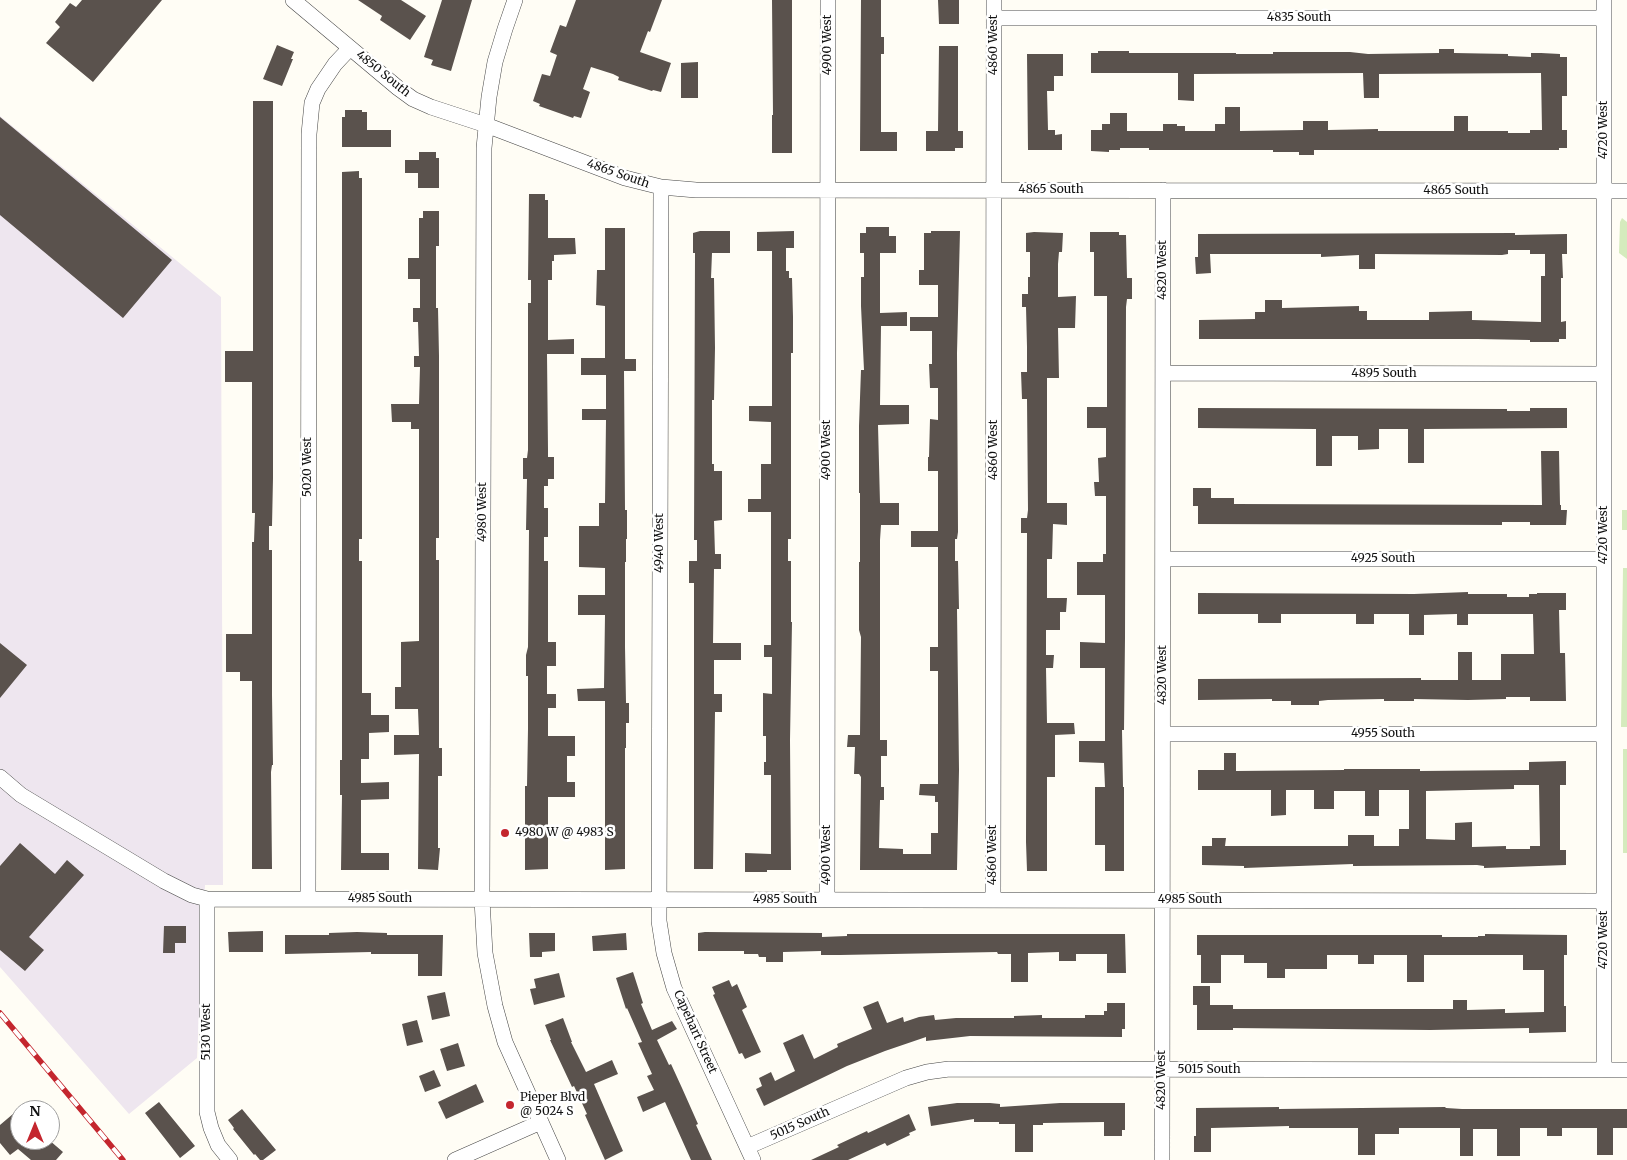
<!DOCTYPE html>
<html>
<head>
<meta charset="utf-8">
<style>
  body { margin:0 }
  #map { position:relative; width:1627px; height:1160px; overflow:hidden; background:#fffdf5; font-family:Merriweather,serif }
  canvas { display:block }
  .north { position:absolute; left:10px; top:1100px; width:50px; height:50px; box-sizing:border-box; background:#fff; border:1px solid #a0a0a0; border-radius:50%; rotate:0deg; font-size:14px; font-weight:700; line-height:20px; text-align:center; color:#111 }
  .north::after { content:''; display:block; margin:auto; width:18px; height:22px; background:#c4262e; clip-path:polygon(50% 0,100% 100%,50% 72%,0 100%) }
</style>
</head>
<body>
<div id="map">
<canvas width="1627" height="1160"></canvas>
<div class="north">N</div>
</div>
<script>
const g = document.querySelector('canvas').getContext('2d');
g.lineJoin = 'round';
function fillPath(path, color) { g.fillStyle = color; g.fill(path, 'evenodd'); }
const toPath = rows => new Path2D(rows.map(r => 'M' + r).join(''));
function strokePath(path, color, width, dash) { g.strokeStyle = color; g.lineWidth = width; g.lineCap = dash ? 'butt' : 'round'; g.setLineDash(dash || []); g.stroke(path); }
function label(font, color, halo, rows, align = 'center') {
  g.font = font + ' Merriweather,serif'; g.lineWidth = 5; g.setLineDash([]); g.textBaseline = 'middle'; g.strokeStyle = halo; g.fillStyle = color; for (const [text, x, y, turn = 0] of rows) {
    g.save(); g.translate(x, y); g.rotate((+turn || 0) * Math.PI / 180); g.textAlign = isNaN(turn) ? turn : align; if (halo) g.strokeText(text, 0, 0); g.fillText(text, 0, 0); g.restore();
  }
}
const industrial = toPath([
  [0,116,221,297,223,885,205,885,197,1058,129,1114,0,967]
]);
const green = toPath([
  [1622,218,1627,222,1627,259,1619,253,1620,222],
  [1622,510,1627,510,1627,530,1622,530],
  [1623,568,1627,568,1627,727,1621,727],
  [1623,749,1627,749,1627,853,1623,853]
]);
const building = toPath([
  [82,0,162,0,93,82,46,43,60,27,55,22,70,3,76,7],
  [358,0,401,0,426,16,410,40,380,20,382,16],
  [442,0,472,0,451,71,431,65,433,60,424,57],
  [576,0,662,0,650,32,648,31,640,52,671,63,661,92,653,90,652,91,618,80,619,77,613,74,591,67,583,89,590,92,581,118,574,116,573,118,539,106,540,104,533,101,542,74,550,76,557,55,550,52,560,25,566,27],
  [772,0,792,0,792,153,772,153,772,115,773,115],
  [861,0,881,0,881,37,884,37,884,54,881,54,881,132,897,132,897,151,860,151],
  [938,0,959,0,959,24,939,24],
  [277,45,294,52,291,59,293,59,282,86,263,79],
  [939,46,958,46,958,131,963,131,963,148,955,148,955,151,926,151,926,131,938,131],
  [1439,49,1454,49,1454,53,1508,54,1508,56,1531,57,1531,53,1541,53,1560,54,1560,57,1567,57,1567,96,1562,96,1562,130,1567,130,1567,148,1559,148,1559,150,1314,150,1314,155,1299,155,1299,152,1273,152,1273,150,1149,150,1149,148,1120,148,1120,150,1109,150,1109,152,1091,151,1091,130,1102,130,1102,124,1110,124,1110,113,1127,113,1127,131,1163,131,1163,124,1177,124,1177,126,1185,126,1185,131,1215,131,1215,124,1225,124,1225,107,1240,107,1240,131,1303,130,1303,121,1328,121,1328,130,1378,129,1378,131,1454,131,1454,116,1468,116,1468,131,1508,131,1508,133,1530,133,1530,130,1542,130,1541,73,1379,74,1379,98,1364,98,1363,73,1194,74,1194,101,1178,100,1178,73,1091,73,1091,53,1098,53,1098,51,1129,51,1129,53,1236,53,1236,54,1273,54,1273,52,1350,52,1368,54,1439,53],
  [1027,54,1063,54,1063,76,1054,76,1054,91,1047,91,1048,130,1055,130,1055,135,1062,134,1062,150,1028,150],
  [698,62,698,98,681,98,681,63],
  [253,101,273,101,273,478,272,526,269,526,269,550,272,550,272,695,273,765,272,765,271,772,272,869,252,869,252,681,240,681,240,672,226,672,226,634,252,634,252,542,254,542,255,513,252,513,252,382,225,382,225,351,253,351],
  [345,110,362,110,362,112,367,112,367,130,391,130,391,147,342,147,342,117,345,117],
  [0,117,172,260,123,318,0,215],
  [419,152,436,152,436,158,439,158,439,188,418,188,418,173,405,173,405,160,419,160],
  [359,171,359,178,362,178,362,539,359,539,359,561,362,561,362,693,371,693,371,715,389,715,389,732,369,733,369,759,361,759,361,783,389,782,389,799,361,800,361,853,389,853,389,870,341,870,342,795,340,795,340,760,342,760,342,172],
  [529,194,545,194,545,200,548,200,548,238,575,238,576,254,554,255,554,261,552,261,552,280,548,280,548,340,574,339,574,354,547,354,548,450,548,457,554,457,554,479,548,479,548,486,544,486,544,508,548,508,548,537,544,537,544,561,548,561,548,642,556,642,556,666,547,666,547,694,556,694,556,708,548,708,548,736,575,736,575,756,567,756,567,782,575,782,575,797,548,797,548,869,525,870,525,786,527,786,528,729,528,676,526,676,526,655,528,647,529,530,526,530,527,479,523,479,523,458,527,458,528,450,528,303,531,303,531,280,528,280],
  [423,211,439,211,439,246,436,246,436,308,438,308,439,356,439,538,436,538,436,560,439,560,439,748,442,748,442,776,438,776,438,848,440,848,438,870,418,869,419,754,394,755,394,735,419,735,418,709,395,709,395,687,401,687,401,642,419,641,419,429,411,429,411,422,392,422,391,404,419,404,420,367,414,367,414,356,419,356,418,322,413,322,413,308,420,308,420,279,408,279,408,258,419,258,419,218,423,218],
  [866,227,889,227,889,236,896,236,896,253,880,253,880,313,907,312,907,326,881,326,880,405,909,405,909,424,878,425,880,503,899,503,899,525,881,525,880,540,880,740,887,740,887,756,881,756,881,787,884,787,884,800,880,800,879,848,903,849,903,854,931,854,931,833,938,833,938,802,935,802,935,796,919,795,920,784,938,784,938,671,930,671,930,647,938,647,938,547,911,547,911,531,938,531,938,471,928,471,928,457,929,457,930,419,938,420,938,388,930,388,929,364,932,364,932,331,910,331,910,317,938,317,938,285,919,285,919,270,924,270,924,233,931,233,931,231,960,231,957,353,958,532,957,539,955,539,955,561,958,561,959,609,957,609,959,770,957,870,860,870,861,777,859,774,854,774,855,747,847,747,848,735,860,735,861,637,859,630,859,562,860,562,860,493,859,493,859,426,861,370,864,370,861,306,861,277,864,277,864,253,860,253,860,233,866,233],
  [605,228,625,228,625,359,636,359,636,371,624,371,625,510,627,510,627,539,626,539,626,562,625,562,625,647,626,703,629,703,629,723,626,723,626,748,625,748,625,869,605,870,605,701,578,701,577,689,604,688,605,615,578,615,578,595,605,595,605,568,579,567,579,526,599,526,599,503,605,503,606,420,582,420,582,409,606,409,606,375,581,375,581,358,605,358,605,306,596,305,597,270,605,270],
  [700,231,730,231,730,253,712,253,711,278,714,278,715,348,714,400,712,400,712,464,714,464,714,471,722,471,722,520,714,521,715,554,721,554,721,569,714,569,713,643,741,643,741,660,714,660,714,694,722,694,722,712,715,712,713,869,694,869,694,583,689,583,689,561,697,561,697,540,694,540,695,253,693,253,693,233],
  [794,231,794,248,786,248,786,271,789,271,789,278,792,278,793,317,793,353,791,353,791,539,788,539,788,561,791,561,791,622,792,622,790,740,791,870,767,870,767,872,745,872,745,853,771,854,771,775,764,775,764,762,766,762,766,736,763,736,763,693,772,694,772,657,764,657,764,645,771,645,771,512,748,512,748,499,761,499,761,464,771,464,771,422,749,421,749,406,772,406,772,251,757,251,757,232],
  [1034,232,1063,233,1062,252,1059,252,1058,264,1058,297,1076,296,1075,328,1058,328,1059,378,1047,378,1047,503,1067,503,1067,525,1053,524,1052,559,1047,559,1047,598,1067,598,1066,612,1060,612,1060,630,1046,630,1046,655,1054,655,1053,668,1046,668,1047,723,1074,723,1075,734,1055,735,1055,777,1047,777,1047,871,1027,871,1026,842,1027,533,1021,533,1021,518,1027,518,1028,510,1027,399,1022,399,1021,372,1027,372,1027,347,1026,307,1022,307,1022,294,1028,294,1028,277,1030,277,1030,252,1026,252,1026,233],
  [1090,232,1119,232,1119,235,1126,235,1127,278,1132,278,1132,299,1127,299,1126,307,1125,638,1124,730,1122,730,1123,787,1124,787,1124,871,1105,871,1105,845,1095,845,1095,787,1105,787,1104,763,1079,762,1079,741,1105,741,1105,668,1080,668,1080,642,1105,643,1105,595,1077,595,1077,562,1103,562,1103,554,1106,554,1106,496,1095,496,1094,482,1099,482,1098,458,1106,457,1106,428,1087,428,1087,407,1107,407,1107,296,1094,296,1094,252,1090,252],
  [1515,233,1515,235,1567,234,1567,254,1562,254,1563,278,1561,278,1561,322,1566,321,1566,339,1559,339,1559,342,1530,342,1530,340,1478,339,1199,339,1199,320,1255,319,1255,312,1265,312,1265,300,1282,300,1282,308,1359,306,1359,311,1367,311,1367,320,1429,320,1429,312,1472,311,1472,320,1541,322,1541,276,1545,276,1545,254,1530,254,1530,250,1508,250,1508,254,1502,255,1375,254,1375,269,1359,269,1359,255,1321,257,1321,254,1210,254,1211,273,1196,274,1195,257,1198,257,1198,234],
  [1198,408,1507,409,1507,411,1530,411,1530,408,1567,408,1567,428,1424,429,1424,463,1408,463,1408,429,1379,429,1379,449,1358,450,1358,436,1332,436,1332,466,1316,466,1316,429,1198,428],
  [1541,451,1559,451,1560,505,1561,505,1561,510,1567,510,1566,525,1530,525,1530,522,1502,522,1502,525,1198,524,1198,506,1193,506,1193,488,1211,488,1211,498,1234,498,1234,504,1542,505],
  [1468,592,1468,594,1507,594,1507,597,1529,597,1529,594,1537,594,1537,593,1566,593,1566,610,1559,610,1560,653,1565,653,1566,701,1530,701,1530,697,1506,697,1506,699,1468,700,1414,699,1414,701,1384,701,1384,699,1328,700,1319,701,1319,705,1291,705,1291,701,1272,701,1272,699,1198,700,1198,679,1421,678,1421,680,1458,680,1458,652,1472,652,1472,680,1501,680,1501,654,1534,654,1533,614,1468,614,1468,625,1457,625,1457,614,1424,615,1424,635,1409,635,1409,614,1374,614,1374,624,1356,624,1356,614,1281,614,1281,623,1258,623,1258,614,1198,614,1198,593,1414,594],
  [0,643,27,665,0,698],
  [1224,753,1236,753,1236,771,1344,770,1344,769,1420,769,1420,771,1529,770,1529,762,1566,761,1566,785,1560,785,1560,850,1566,850,1566,865,1484,868,1484,866,1477,865,1353,866,1353,864,1244,868,1244,866,1202,865,1202,846,1212,846,1212,838,1226,838,1225,846,1348,846,1348,835,1374,835,1374,846,1399,846,1399,829,1409,829,1409,790,1379,790,1379,816,1365,816,1365,791,1334,791,1334,809,1314,809,1314,790,1286,790,1286,815,1271,816,1271,790,1198,790,1198,770,1224,770],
  [1514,785,1539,785,1540,846,1530,846,1530,849,1506,849,1506,846,1472,847,1472,822,1455,823,1455,840,1426,839,1426,791,1514,789],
  [20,843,55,874,67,860,84,875,29,937,44,950,25,971,0,950,0,866],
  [164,926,186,926,186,943,175,943,175,953,163,953],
  [263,931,263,952,229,952,228,932],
  [357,932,387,933,387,935,443,935,442,976,418,976,418,954,371,954,371,952,285,954,285,935,329,935,329,933],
  [705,932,822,933,822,937,847,936,847,934,1125,934,1126,973,1107,973,1107,954,1076,954,1076,961,1059,961,1059,952,1028,953,1028,982,1011,982,1011,954,998,954,997,952,840,955,821,955,821,951,783,952,783,962,766,962,766,957,759,957,758,954,744,954,744,951,698,951,698,933],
  [529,933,555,933,555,951,542,952,542,957,530,957],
  [626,933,627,950,593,951,592,936],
  [1485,934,1567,935,1567,955,1564,955,1564,1006,1566,1006,1566,1032,1529,1033,1529,1028,1430,1030,1233,1028,1233,1030,1197,1030,1197,1005,1193,1005,1193,986,1210,986,1210,1005,1233,1005,1233,1009,1453,1009,1453,1000,1467,1000,1467,1010,1505,1009,1505,1013,1544,1012,1544,970,1523,970,1523,955,1424,955,1424,982,1407,982,1407,955,1374,955,1374,964,1358,964,1358,955,1327,955,1327,969,1285,969,1285,978,1267,978,1267,963,1244,963,1244,955,1221,955,1221,983,1201,983,1201,955,1197,955,1197,935,1442,935,1442,937,1478,937,1478,936,1485,936],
  [633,972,643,1003,641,1004,652,1030,672,1021,677,1029,657,1040,669,1065,671,1064,682,1088,698,1124,696,1125,712,1160,691,1160,665,1102,643,1112,637,1097,654,1090,647,1076,652,1074,638,1043,642,1042,627,1008,626,1009,616,978],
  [559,973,565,997,534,1005,530,989,536,988,534,979],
  [729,980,732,987,737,984,747,1007,742,1010,761,1052,745,1059,742,1053,739,1054,713,995,715,994,712,987],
  [445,992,450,1016,432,1020,427,996],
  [878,1001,887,1023,903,1017,904,1022,919,1017,934,1015,935,1020,956,1018,1014,1018,1014,1016,1042,1015,1042,1018,1085,1018,1085,1015,1104,1015,1104,1011,1107,1011,1107,1003,1125,1003,1125,1029,1122,1029,1122,1037,970,1036,926,1041,926,1037,885,1051,847,1066,764,1106,756,1089,762,1086,759,1078,771,1072,775,1081,795,1071,783,1043,803,1034,814,1059,838,1047,837,1044,872,1029,863,1007],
  [563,1018,572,1042,571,1042,586,1072,612,1060,618,1074,594,1084,623,1151,605,1160,585,1115,587,1114,574,1086,572,1087,550,1040,551,1040,545,1025],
  [417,1020,423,1042,407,1046,402,1024],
  [458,1043,465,1066,447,1071,440,1049],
  [434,1070,441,1086,425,1092,419,1076],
  [476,1084,484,1102,446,1119,438,1102],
  [159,1102,195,1146,180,1158,145,1113],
  [957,1103,990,1103,1000,1104,1000,1107,1060,1103,1125,1103,1125,1130,1122,1130,1122,1136,1104,1136,1104,1122,1043,1123,1043,1125,1033,1125,1033,1152,1015,1152,1015,1124,999,1124,999,1122,974,1122,974,1119,931,1126,928,1107],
  [1279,1107,1279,1109,1445,1107,1446,1108,1462,1109,1627,1109,1627,1128,1613,1128,1613,1155,1597,1155,1597,1128,1562,1128,1562,1136,1547,1136,1547,1128,1520,1128,1520,1156,1497,1156,1497,1129,1473,1129,1473,1156,1460,1156,1460,1128,1399,1128,1399,1134,1375,1134,1375,1155,1358,1155,1358,1128,1289,1128,1289,1126,1211,1128,1211,1152,1194,1152,1194,1136,1196,1136,1196,1108],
  [20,1108,20,1140,49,1140,63,1152,56,1160,31,1160,18,1149,10,1155,0,1143,0,1125],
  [242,1109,276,1150,263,1160,260,1160,255,1154,254,1155,233,1129,234,1128,228,1120],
  [909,1114,916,1130,909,1133,910,1135,887,1146,885,1143,848,1160,811,1160,839,1147,837,1145,867,1131,868,1133]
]);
const minor = toPath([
  [293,0,398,88,413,99,431,107,486,125,625,178,661,187,696,190,1627,191],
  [515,0,505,29,495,62,489,97,484,148,482,900,485,953,495,1006,505,1042,558,1160],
  [994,18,1604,18],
  [661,187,659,921,664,953,674,988,753,1160],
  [1163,373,1604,374],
  [1163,559,1604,559],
  [1163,734,1604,734],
  [0,777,21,795,164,881,192,895,207,899,1604,901],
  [207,899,207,1112,211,1128,218,1145,230,1160],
  [308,899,309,134,312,103,318,89,335,64,350,48],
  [993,899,994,0],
  [827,900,828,0],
  [1604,1070,1604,0],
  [747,1147,906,1078,927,1072,949,1069,1627,1070],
  [455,1160,541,1122],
  [1162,1160,1163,190]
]);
const rail = toPath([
  [0,1013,123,1160]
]);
const markers = [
  [505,833,5,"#c4262e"],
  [510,1105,5,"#c4262e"]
];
const streetNames = [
  ["4835 South",1299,18],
  ["4900 West",828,45,-90],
  ["4860 West",994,45,-90],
  ["4850 South",383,74,39],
  ["4720 West",1604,130,-90],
  ["4865 South",618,174,19],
  ["4865 South",1051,190],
  ["4865 South",1456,191],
  ["4820 West",1163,270,-90],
  ["4895 South",1384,374],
  ["4900 West",827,450,-90],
  ["4860 West",994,450,-90],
  ["5020 West",308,467,-90],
  ["4980 West",483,512,-90],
  ["4720 West",1604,535,-90],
  ["4940 West",660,543,-90],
  ["4925 South",1383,559],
  ["4820 West",1163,675,-90],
  ["4955 South",1383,734],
  ["4900 West",827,855,-90],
  ["4860 West",993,855,-90],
  ["4985 South",380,899],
  ["4985 South",785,900],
  ["4985 South",1190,900],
  ["4720 West",1604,940,-90],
  ["5130 West",207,1032,-90],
  ["Capehart Street",695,1032,66],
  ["5015 South",1209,1070],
  ["4820 West",1162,1080,-90],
  ["5015 South",800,1124,-24]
];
const poiNames = [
  ["4980 W @ 4983 S",515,833],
  ["Pieper Blvd",520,1098],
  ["@ 5024 S",520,1112]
];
fillPath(industrial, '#eee6ef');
fillPath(green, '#d5ebbd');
fillPath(building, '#5a524d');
strokePath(minor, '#444', 16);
strokePath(minor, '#fff', 15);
strokePath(rail, '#c4262e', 5.5);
strokePath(rail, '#fff', 4, [11]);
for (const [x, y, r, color] of markers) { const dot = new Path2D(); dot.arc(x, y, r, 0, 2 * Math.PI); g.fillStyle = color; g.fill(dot); strokePath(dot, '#fff', 2); }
label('12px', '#111', '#fff', streetNames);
label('12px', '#111', '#fff', poiNames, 'left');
</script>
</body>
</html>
